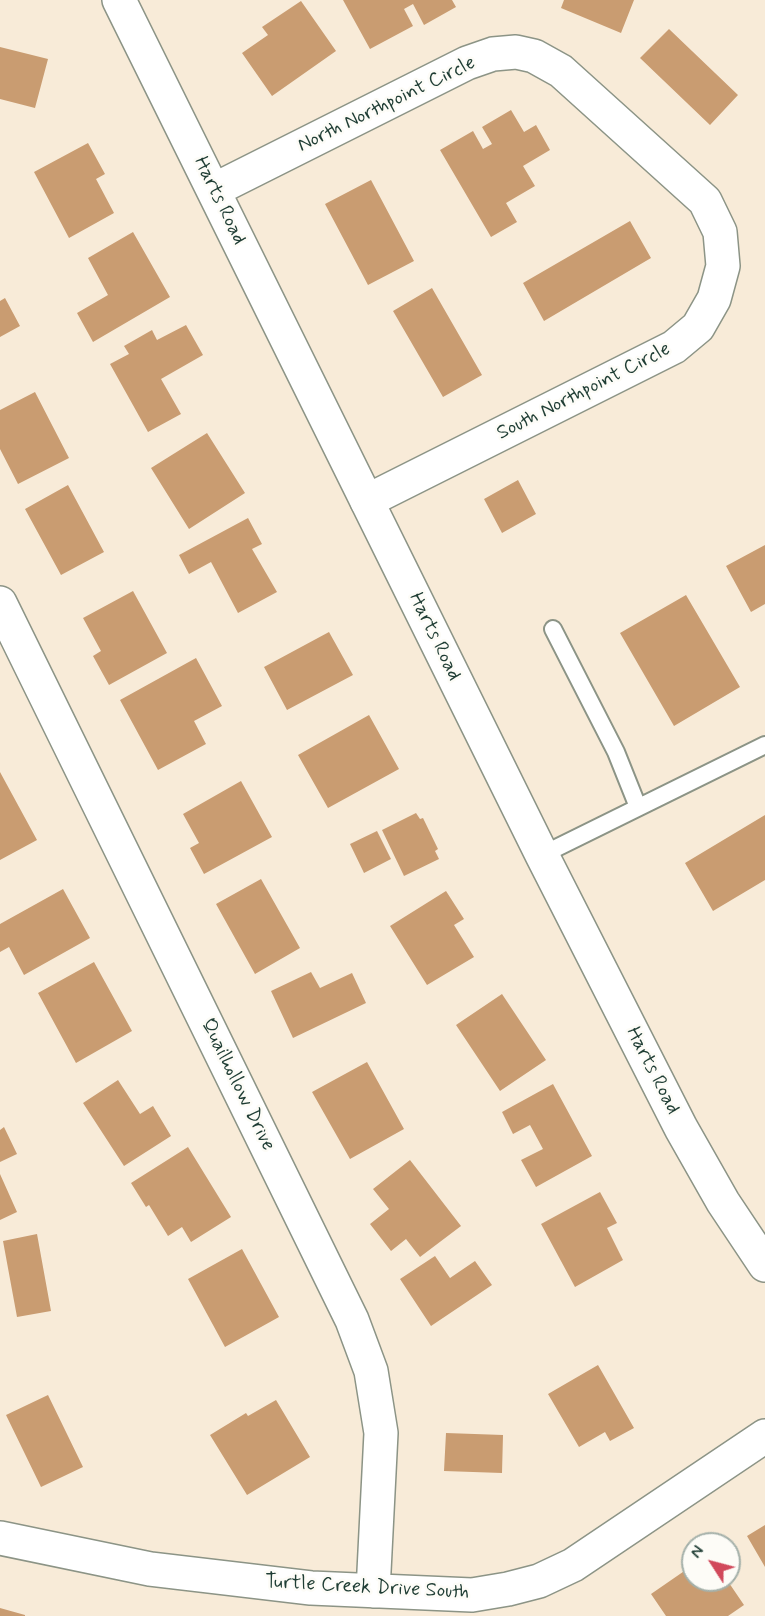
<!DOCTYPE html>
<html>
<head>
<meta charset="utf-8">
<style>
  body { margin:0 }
  #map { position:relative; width:765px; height:1616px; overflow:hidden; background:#f8ebd8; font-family:Mynerve,sans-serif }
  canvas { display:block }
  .north { position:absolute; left:681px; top:1532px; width:60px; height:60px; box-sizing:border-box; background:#fdfcf7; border:2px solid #a4b0a9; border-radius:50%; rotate:306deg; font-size:16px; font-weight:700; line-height:24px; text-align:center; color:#1f3d34 }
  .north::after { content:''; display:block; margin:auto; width:21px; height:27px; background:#d1495b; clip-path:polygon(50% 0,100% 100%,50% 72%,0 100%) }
</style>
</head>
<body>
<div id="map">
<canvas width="765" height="1616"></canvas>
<div class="north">N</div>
</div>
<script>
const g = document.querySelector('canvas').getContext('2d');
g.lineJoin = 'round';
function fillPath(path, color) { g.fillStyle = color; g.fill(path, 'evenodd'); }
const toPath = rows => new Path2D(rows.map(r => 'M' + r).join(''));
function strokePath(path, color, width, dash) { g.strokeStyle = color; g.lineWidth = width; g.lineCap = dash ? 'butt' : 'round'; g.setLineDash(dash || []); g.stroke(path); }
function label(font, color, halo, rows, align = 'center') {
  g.font = font + ' Mynerve,sans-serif'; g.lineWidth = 5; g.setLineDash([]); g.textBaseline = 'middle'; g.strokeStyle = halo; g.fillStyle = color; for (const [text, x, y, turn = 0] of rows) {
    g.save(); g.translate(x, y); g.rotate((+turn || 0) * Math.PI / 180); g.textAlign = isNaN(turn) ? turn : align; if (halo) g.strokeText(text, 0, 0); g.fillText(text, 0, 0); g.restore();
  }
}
const building = toPath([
  [343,0,452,0,456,7,424,25,413,4,404,9,413,26,370,49],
  [564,0,634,0,621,33,561,8],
  [301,1,336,51,272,96,242,53,268,35,262,27],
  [669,29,738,95,710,125,640,58],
  [0,47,48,59,35,108,0,99],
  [511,110,524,132,536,125,550,150,523,166,535,186,506,203,517,222,491,237,440,150,473,131,483,149,492,144,482,127],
  [88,143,105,174,96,179,114,213,69,238,34,172],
  [371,180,414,261,368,285,325,204],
  [630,221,651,258,544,321,523,283],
  [133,232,170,297,93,342,77,313,108,295,88,258],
  [432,288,482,375,443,397,393,311],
  [5,298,20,326,0,337,0,301],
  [186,325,203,355,161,379,181,414,148,432,110,364,129,354,124,346,152,330,157,340],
  [35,392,69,458,18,484,0,449,0,410],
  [207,433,245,493,189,529,151,468],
  [518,480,536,514,502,533,484,499],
  [68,485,104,552,61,575,25,509],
  [248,518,262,544,252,549,277,592,238,613,211,562,189,574,179,555],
  [765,545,765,604,751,612,726,566],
  [133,591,167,653,109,685,93,656,101,651,83,618],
  [686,595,740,687,674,726,620,633],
  [329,632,353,675,287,710,264,667],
  [196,658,222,706,194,721,206,744,158,770,120,700],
  [369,715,399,769,328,808,298,755],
  [0,772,37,840,0,860],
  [241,781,272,837,204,874,190,848,199,843,183,814],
  [416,813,420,819,423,818,438,849,435,851,439,859,404,876,382,830],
  [765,815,765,880,713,911,685,863],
  [377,831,391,859,364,873,350,844],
  [261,879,300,948,255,974,216,904],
  [63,889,90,938,24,975,9,947,0,952,0,924],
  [446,891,464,919,454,925,474,957,427,985,390,926],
  [94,962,132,1031,76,1063,38,993],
  [311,972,320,988,352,973,366,1003,293,1038,271,991],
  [502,994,546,1060,500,1091,456,1025],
  [367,1062,404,1129,350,1159,312,1092],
  [118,1080,140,1114,153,1106,171,1136,124,1166,83,1103],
  [553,1084,592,1156,536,1187,521,1160,543,1149,530,1125,513,1134,502,1112],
  [4,1127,17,1154,0,1162,0,1130],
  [188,1147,231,1217,191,1242,182,1227,168,1236,149,1205,146,1207,131,1183],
  [410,1160,461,1226,420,1257,406,1239,391,1251,370,1224,389,1209,373,1189],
  [0,1174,17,1212,0,1220],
  [600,1192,617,1223,607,1228,623,1260,575,1287,541,1224],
  [37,1234,51,1311,17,1317,3,1241],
  [242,1249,279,1317,225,1347,188,1279],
  [435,1256,450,1278,475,1261,492,1285,431,1326,400,1279],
  [598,1365,634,1428,610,1441,605,1432,579,1447,548,1394],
  [48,1395,83,1467,41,1487,6,1415],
  [276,1400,310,1457,247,1495,210,1435,246,1413,248,1416],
  [446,1433,503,1435,502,1473,444,1471],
  [765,1525,765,1567,747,1536],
  [693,1565,693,1580,727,1580,744,1605,728,1616,666,1616,651,1594],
  [0,1608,25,1615,25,1616,0,1616]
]);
const lane = toPath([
  [553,629,616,752,638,807],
  [542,855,765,745]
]);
const street = toPath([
  [214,190,467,63,493,54,516,52,534,56,561,71,705,201,720,232,723,266,714,299,698,327,674,347,367,501],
  [0,603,352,1320,371,1371,381,1433,373,1591],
  [0,1538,150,1569,311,1588,472,1595,508,1589,539,1581,573,1565,765,1436]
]);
const secondary = toPath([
  [119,0,542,855,681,1128,723,1202,765,1265]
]);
const streetNames = [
  ["North Northpoint Circle",387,105,-26],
  ["Harts Road",219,201,64],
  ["South Northpoint Circle",584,392,-27],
  ["Harts Road",434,637,64],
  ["Harts Road",652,1071,63],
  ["Quailhollow Drive",237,1085,64],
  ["Turtle Creek Drive South",367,1588,3]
];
fillPath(building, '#c99c71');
strokePath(lane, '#8c9486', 20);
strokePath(street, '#8c9486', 36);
strokePath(secondary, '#8c9486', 36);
strokePath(lane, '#fff', 16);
strokePath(street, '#fff', 33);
strokePath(secondary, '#fff', 33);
label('20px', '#1f3d34', '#fdfcf7', streetNames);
</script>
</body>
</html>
